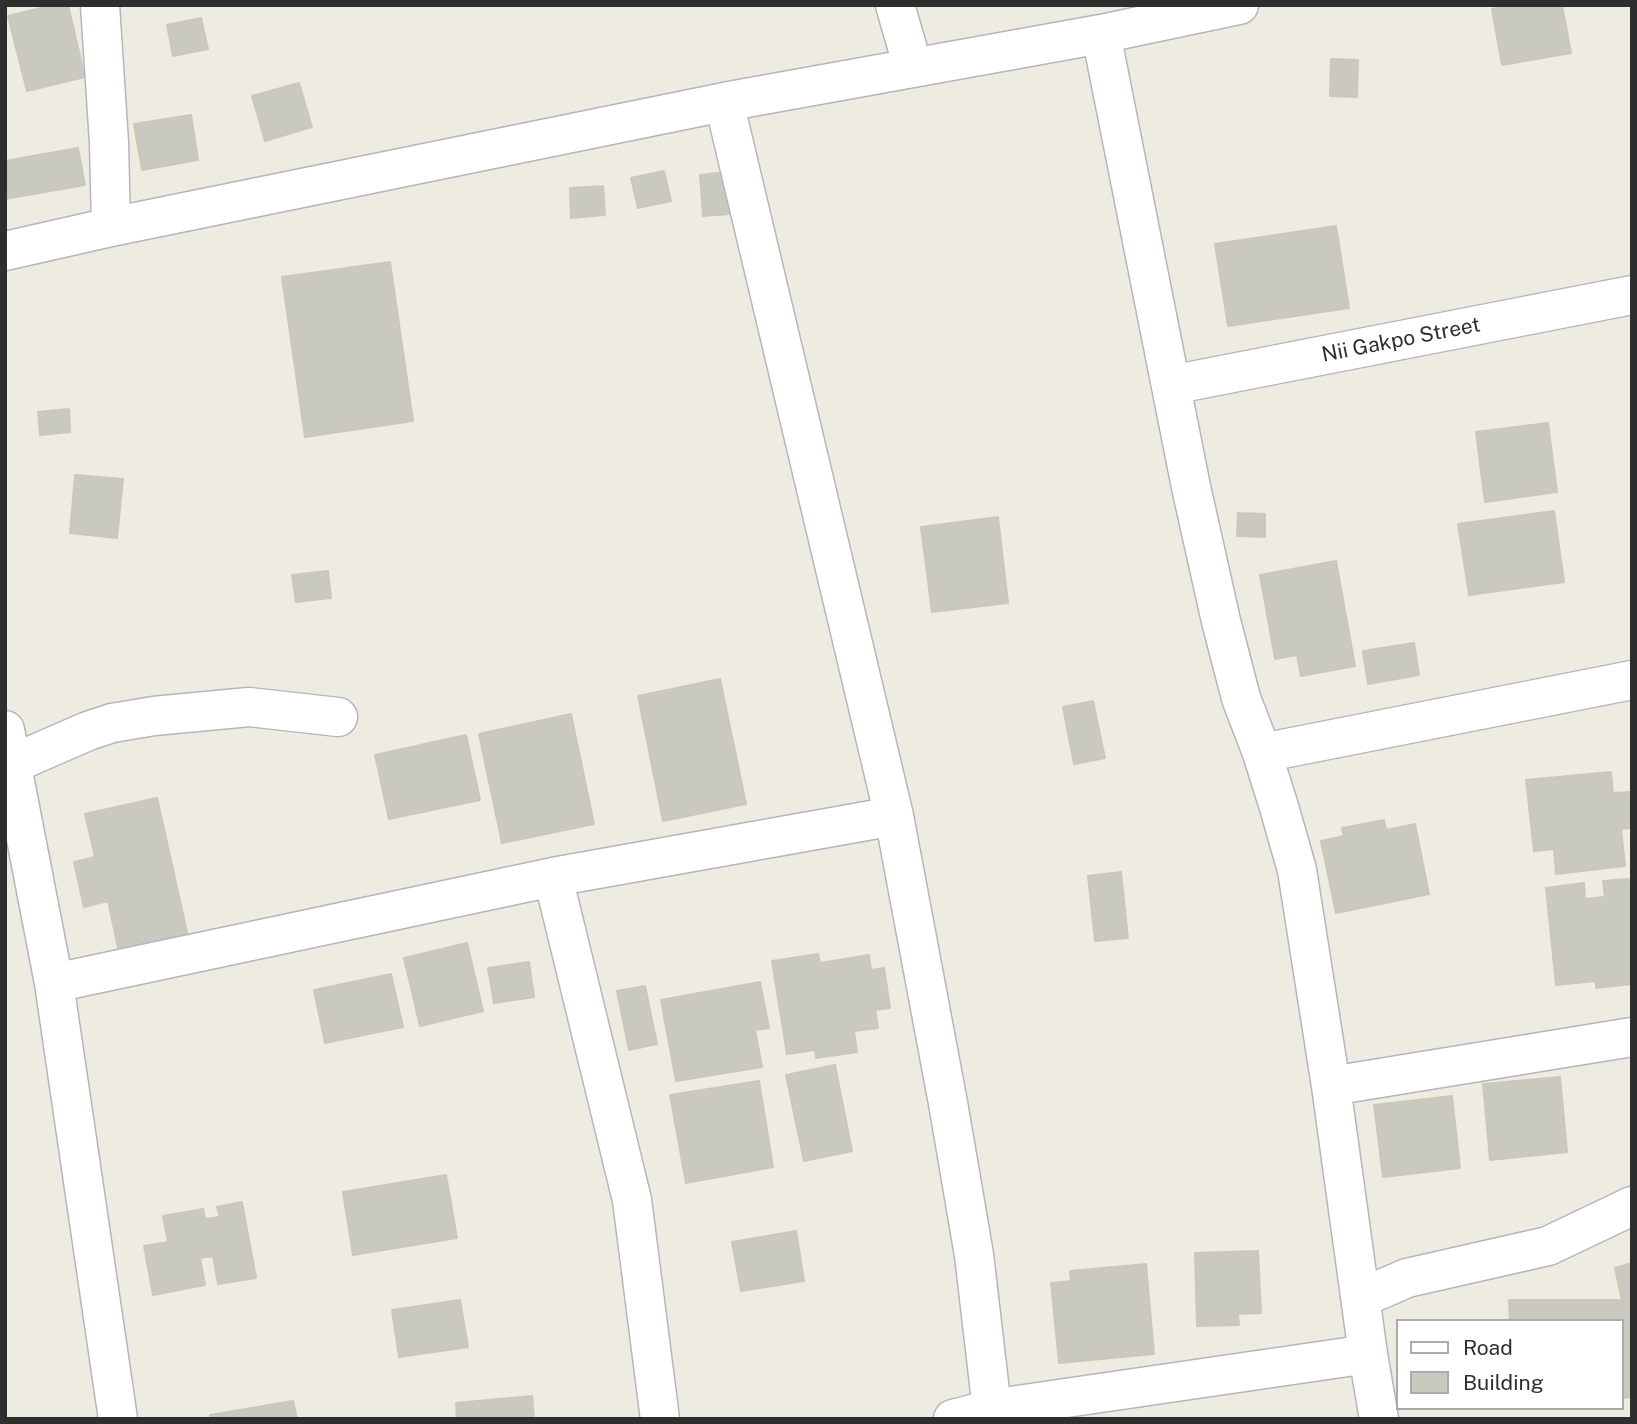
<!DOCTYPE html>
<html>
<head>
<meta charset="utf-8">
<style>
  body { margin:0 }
  #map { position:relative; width:1637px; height:1424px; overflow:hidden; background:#eeebe1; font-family:"Public Sans",sans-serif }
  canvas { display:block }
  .frame { position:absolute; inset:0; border:7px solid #2e2e2e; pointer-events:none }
  .legend { position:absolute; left:1396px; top:1319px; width:228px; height:91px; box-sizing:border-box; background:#fff; border:2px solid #ababab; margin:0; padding:9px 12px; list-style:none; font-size:21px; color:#2e2e2e }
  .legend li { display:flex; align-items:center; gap:14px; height:35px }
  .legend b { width:35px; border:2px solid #ababab }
</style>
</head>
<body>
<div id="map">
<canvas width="1637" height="1424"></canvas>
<div class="frame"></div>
<ul class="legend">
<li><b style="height:9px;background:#fff"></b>Road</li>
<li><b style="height:19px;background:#cac9bf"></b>Building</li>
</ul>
</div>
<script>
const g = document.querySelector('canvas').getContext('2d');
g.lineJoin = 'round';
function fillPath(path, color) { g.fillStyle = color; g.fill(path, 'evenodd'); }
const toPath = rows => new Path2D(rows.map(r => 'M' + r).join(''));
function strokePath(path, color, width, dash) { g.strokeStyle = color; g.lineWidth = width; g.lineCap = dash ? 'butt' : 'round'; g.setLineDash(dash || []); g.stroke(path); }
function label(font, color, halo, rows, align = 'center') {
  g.font = font + ' "Public Sans",sans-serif'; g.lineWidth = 6; g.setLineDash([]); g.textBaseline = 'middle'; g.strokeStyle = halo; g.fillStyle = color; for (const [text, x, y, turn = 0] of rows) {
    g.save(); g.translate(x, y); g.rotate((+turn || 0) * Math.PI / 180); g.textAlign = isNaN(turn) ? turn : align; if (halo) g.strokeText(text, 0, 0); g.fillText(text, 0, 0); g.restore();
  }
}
const building = toPath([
  [53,5,68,5,85,77,27,91,8,16,53,5],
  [1513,5,1562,5,1571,53,1502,65,1492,9,1513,5],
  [201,18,208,49,173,56,167,25,201,18],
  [1331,59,1358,60,1357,97,1330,96,1331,59],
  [299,83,312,127,265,141,252,96,299,83],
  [191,115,198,160,142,170,134,124,191,115],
  [78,148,85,185,5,199,5,161,78,148],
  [664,171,671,201,638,208,631,178,664,171],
  [726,172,730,214,703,216,700,175,726,172],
  [603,186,605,215,571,218,570,188,603,186],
  [1336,226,1349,308,1228,326,1215,244,1336,226],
  [390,262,413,421,305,437,282,277,390,262],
  [69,409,70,432,40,435,38,412,69,409],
  [1548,423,1557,492,1485,502,1476,432,1548,423],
  [75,475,123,479,117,538,70,533,75,475],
  [1554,511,1564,582,1469,595,1458,524,1554,511],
  [1238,513,1265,514,1265,537,1237,536,1238,513],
  [998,517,1008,603,932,612,921,527,998,517],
  [1336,561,1355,666,1301,676,1297,655,1275,659,1260,575,1336,561],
  [328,571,331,598,296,602,292,575,328,571],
  [1414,643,1419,675,1368,684,1363,651,1414,643],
  [720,679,746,804,663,821,638,696,720,679],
  [1093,701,1105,758,1074,764,1063,707,1093,701],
  [571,714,594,824,502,843,479,734,571,714],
  [466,735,480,800,389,819,375,755,466,735],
  [1611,772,1613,793,1631,792,1632,828,1621,829,1625,866,1556,874,1554,849,1534,851,1526,780,1611,772],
  [157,798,188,937,119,952,108,901,84,907,74,862,95,857,85,814,157,798],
  [1384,820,1386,830,1415,824,1429,894,1336,913,1321,841,1344,836,1342,828,1384,820],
  [1121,872,1128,938,1095,941,1088,876,1121,872],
  [1629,879,1632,906,1632,984,1596,988,1596,981,1556,985,1546,888,1584,883,1585,899,1605,897,1603,881,1629,879],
  [467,943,483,1011,420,1026,404,958,467,943],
  [818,954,820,963,869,955,871,970,884,968,890,1008,875,1010,878,1028,854,1031,857,1052,816,1058,815,1050,787,1054,772,961,818,954],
  [529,962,534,997,494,1003,488,968,529,962],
  [391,974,403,1027,325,1043,314,990,391,974],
  [760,982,769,1028,755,1030,762,1067,676,1081,661,1000,760,982],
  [645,986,657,1044,629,1050,617,991,645,986],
  [835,1065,852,1151,804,1161,786,1075,835,1065],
  [1560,1077,1567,1152,1490,1160,1483,1084,1560,1077],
  [759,1081,773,1167,686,1183,670,1095,759,1081],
  [1452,1096,1460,1168,1383,1177,1374,1105,1452,1096],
  [446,1175,457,1238,353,1255,343,1192,446,1175],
  [242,1202,256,1278,218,1284,213,1256,200,1258,205,1285,153,1295,144,1246,168,1242,163,1216,203,1209,205,1219,220,1217,217,1207,242,1202],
  [796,1231,804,1281,741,1291,732,1242,796,1231],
  [1258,1251,1261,1313,1238,1314,1239,1325,1197,1326,1195,1253,1258,1251],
  [1632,1263,1632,1397,1621,1398,1621,1321,1510,1321,1509,1300,1622,1300,1615,1268,1632,1263],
  [1146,1264,1154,1354,1059,1363,1051,1283,1071,1281,1070,1271,1146,1264],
  [460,1300,468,1347,399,1357,392,1310,460,1300],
  [532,1396,534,1419,457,1419,456,1403,532,1396],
  [293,1401,297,1419,210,1419,210,1415,293,1401]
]);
const minor = toPath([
  [100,5,109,143,111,227],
  [895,5,913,67],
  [724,102,894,816,948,1103,974,1255,992,1409,953,1419],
  [5,251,111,227,724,102,1101,34,1239,5],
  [1171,385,1632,295],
  [5,730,54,983,118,1419],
  [1262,753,1632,680],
  [12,764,88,731,112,723,154,716,249,707,338,717],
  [553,877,632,1200,660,1419],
  [54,983,553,877,894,816],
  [1331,1086,1632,1037],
  [1361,1298,1407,1278,1548,1246,1632,1206],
  [1368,1354,1379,1419],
  [993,1419,992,1409,1011,1406,1368,1354,1331,1086,1297,870,1279,807,1262,753,1241,698,1221,621,1191,487,1101,34]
]);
const streetNames = [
  ["Nii Gakpo Street",1401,340,-11]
];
fillPath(building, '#cac9bf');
strokePath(building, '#cac8bb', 2);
strokePath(minor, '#b5b5c0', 41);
strokePath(minor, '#fff', 38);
label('21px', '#2e2e2e', '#fff', streetNames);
</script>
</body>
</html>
